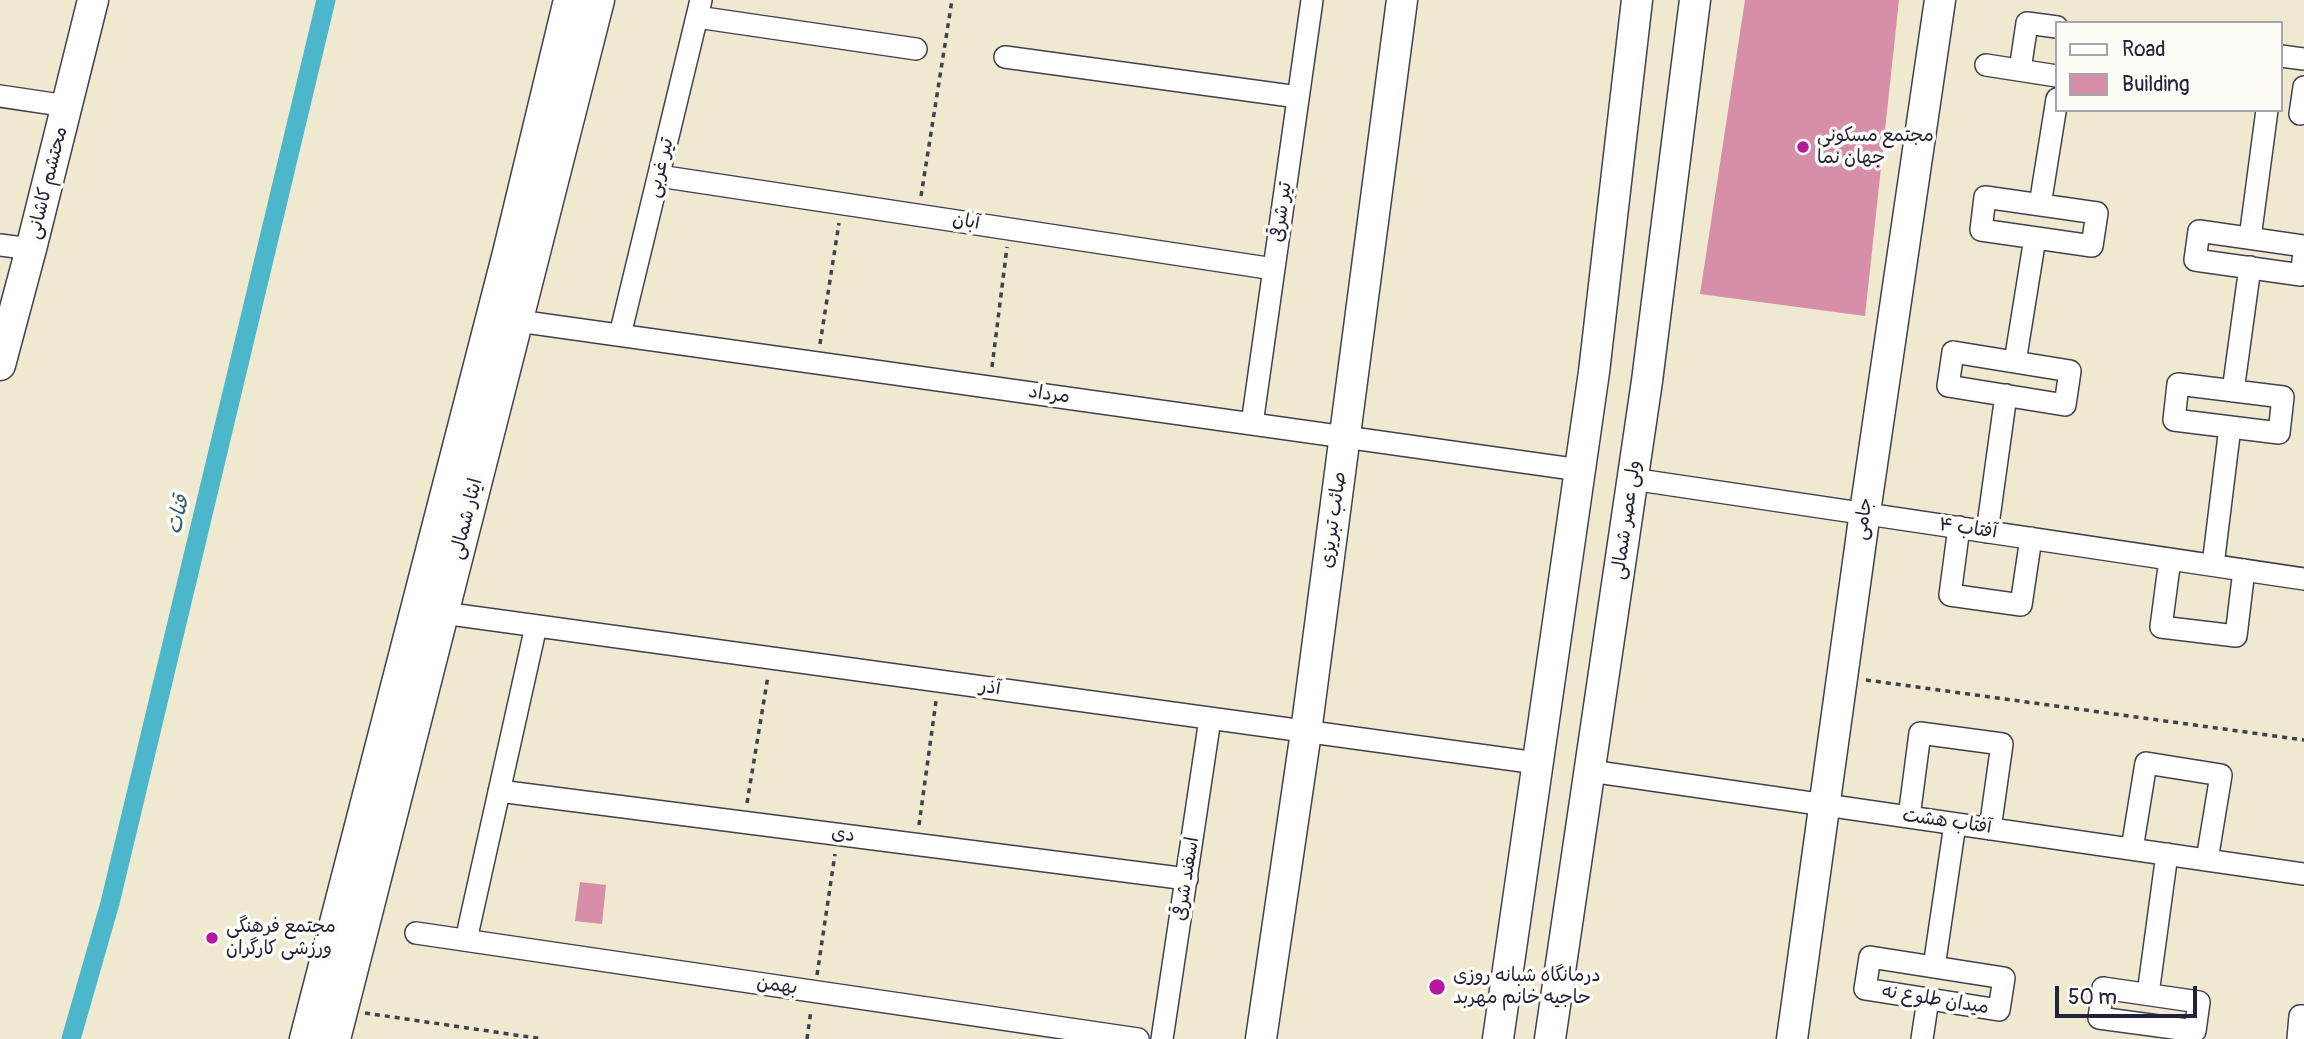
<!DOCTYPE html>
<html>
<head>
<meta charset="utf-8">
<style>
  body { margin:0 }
  #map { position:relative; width:2304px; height:1039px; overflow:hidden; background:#efe9cf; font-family:Pangolin,sans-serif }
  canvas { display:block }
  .legend { position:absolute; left:2055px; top:21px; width:228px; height:91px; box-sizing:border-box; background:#fdfcf7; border:2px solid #a5a5ac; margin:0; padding:9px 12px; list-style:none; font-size:21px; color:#22223b }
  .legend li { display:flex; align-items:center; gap:14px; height:35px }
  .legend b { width:35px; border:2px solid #a5a5ac }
  .scale { position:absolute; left:2055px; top:986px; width:142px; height:32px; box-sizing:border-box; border:4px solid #22223b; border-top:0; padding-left:9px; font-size:21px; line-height:24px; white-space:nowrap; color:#22223b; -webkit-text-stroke:5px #fdfcf7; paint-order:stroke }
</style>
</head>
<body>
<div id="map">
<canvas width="2304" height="1039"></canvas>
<ul class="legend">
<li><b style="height:9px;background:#fff"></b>Road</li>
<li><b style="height:19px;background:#d68ea9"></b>Building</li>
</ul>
<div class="scale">50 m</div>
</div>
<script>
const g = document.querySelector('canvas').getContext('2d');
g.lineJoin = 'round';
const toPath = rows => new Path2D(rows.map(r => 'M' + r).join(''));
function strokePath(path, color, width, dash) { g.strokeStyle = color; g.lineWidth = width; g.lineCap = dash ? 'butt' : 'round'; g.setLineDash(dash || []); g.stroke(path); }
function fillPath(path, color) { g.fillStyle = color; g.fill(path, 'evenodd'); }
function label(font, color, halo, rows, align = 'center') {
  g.font = font + ' Pangolin,"Playpen Sans Arabic",sans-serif'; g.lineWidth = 7; g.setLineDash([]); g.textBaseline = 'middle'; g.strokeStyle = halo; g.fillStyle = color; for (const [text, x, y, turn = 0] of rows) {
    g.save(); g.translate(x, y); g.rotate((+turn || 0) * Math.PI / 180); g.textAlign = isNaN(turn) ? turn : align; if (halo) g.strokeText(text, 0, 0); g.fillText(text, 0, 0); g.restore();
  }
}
const canal = toPath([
  [71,1039,110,903,326,0]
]);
const building = toPath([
  [1745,0,1899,0,1865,316,1700,294],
  [580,882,606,885,602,924,575,921]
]);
const path = toPath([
  [921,196,952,0],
  [820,344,839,223],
  [992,367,1007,247],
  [1866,680,2304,740],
  [747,803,768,676],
  [919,825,936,701],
  [817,975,835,854],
  [365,1013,543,1039],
  [807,1039,811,1010]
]);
const street = toPath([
  [697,17,916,49],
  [2281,56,2304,59],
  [1005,57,1298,97],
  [1986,65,2057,76],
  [2020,70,2027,23,2057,27],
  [0,96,67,106],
  [2300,114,2304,87],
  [659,176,1274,269],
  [1985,197,2097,213,2092,246,1981,230,1985,197],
  [2040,205,2057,99],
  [2250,238,2267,110],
  [0,245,31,249],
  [2304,246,2199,231,2195,260,2301,275,2304,253],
  [518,321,1580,470],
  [620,335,701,0],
  [1953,352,2070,371,2065,405,1948,386,1953,352],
  [2015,362,2035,238],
  [2178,384,2283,397,2279,433,2174,420,2178,384],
  [2233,391,2250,267],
  [1252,424,1312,0],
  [1632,479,2304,579],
  [1959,527,1950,595,2021,605,2031,538],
  [1987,532,2006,395],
  [2170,559,2161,627,2236,636,2244,570],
  [2213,565,2230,427],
  [443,613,1537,763],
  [1590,771,2304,874],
  [499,791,1187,879],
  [1909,817,1920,733,2002,744,1990,829],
  [2132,849,2146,763,2221,775,2207,860],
  [416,933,1138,1039],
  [466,940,536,626],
  [1870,957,2004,978,1999,1010,1865,989,1870,957],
  [1934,967,1955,824],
  [2103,988,2199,1002,2195,1031,2099,1018,2103,988],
  [2148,994,2167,854],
  [1162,1039,1210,719],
  [1922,1039,1928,999],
  [2298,1039,2300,1016,2304,1016]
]);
const secondary = toPath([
  [0,365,31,249,93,0],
  [305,1039,508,253,569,0],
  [335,1039,599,0],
  [1261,1039,1306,732,1402,0],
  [1498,1039,1594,372,1637,0],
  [1550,1039,1647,381,1695,0],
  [1792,1039,1864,519,1940,0]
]);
const markers = [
  [1803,147,7,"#b5179e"],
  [212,938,7,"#b5179e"],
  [1437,987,9,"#b5179e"]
];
const poiNames = [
  ["مجتمع مسکونی",1817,136],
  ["جهان نما",1817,158],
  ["مجتمع فرهنگی",226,927],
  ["ورزشی کارگران",226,949],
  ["درمانگاه شبانه‌ روزی",1453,976],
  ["حاجیه‌ خانم مهربد",1453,998]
];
const streetNames = [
  ["تیر غربی",661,168,-76],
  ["محتشم کاشانی",48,183,-76],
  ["تیر شرقی",1282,212,-82],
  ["آبان",966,222,9],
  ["مرداد",1049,395,8],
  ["ایثار شمالی",467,519,-76],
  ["جامی",1864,519,-82],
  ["صائب تبریزی",1334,520,-82],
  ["ولی عصر شمالی",1627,520,-82],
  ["آفتاب ۴",1968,529,8],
  ["آذر",990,688,8],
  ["آفتاب هشت",1947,822,8],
  ["دی",843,835,7],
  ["اسفند شرقی",1187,879,-81],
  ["بهمن",777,986,8],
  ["میدان طلوع نه",1935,1000,9]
];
const waterNames = [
  ["قنات",179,515,-77]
];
strokePath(canal, '#4cb6ca', 19);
fillPath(building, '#d68ea9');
strokePath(street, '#414051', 24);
strokePath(secondary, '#414051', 33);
strokePath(path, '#414051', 3.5, [5, 5]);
strokePath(street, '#fff', 21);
strokePath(secondary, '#fff', 30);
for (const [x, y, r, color] of markers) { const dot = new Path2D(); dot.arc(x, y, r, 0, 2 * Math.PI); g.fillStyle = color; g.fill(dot); strokePath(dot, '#fdfcf7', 2.5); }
label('19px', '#22223b', '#fdfcf7', poiNames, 'left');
label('19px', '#22223b', '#fdfcf7', streetNames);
label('italic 21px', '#335d74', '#fdfcf7', waterNames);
</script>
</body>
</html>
